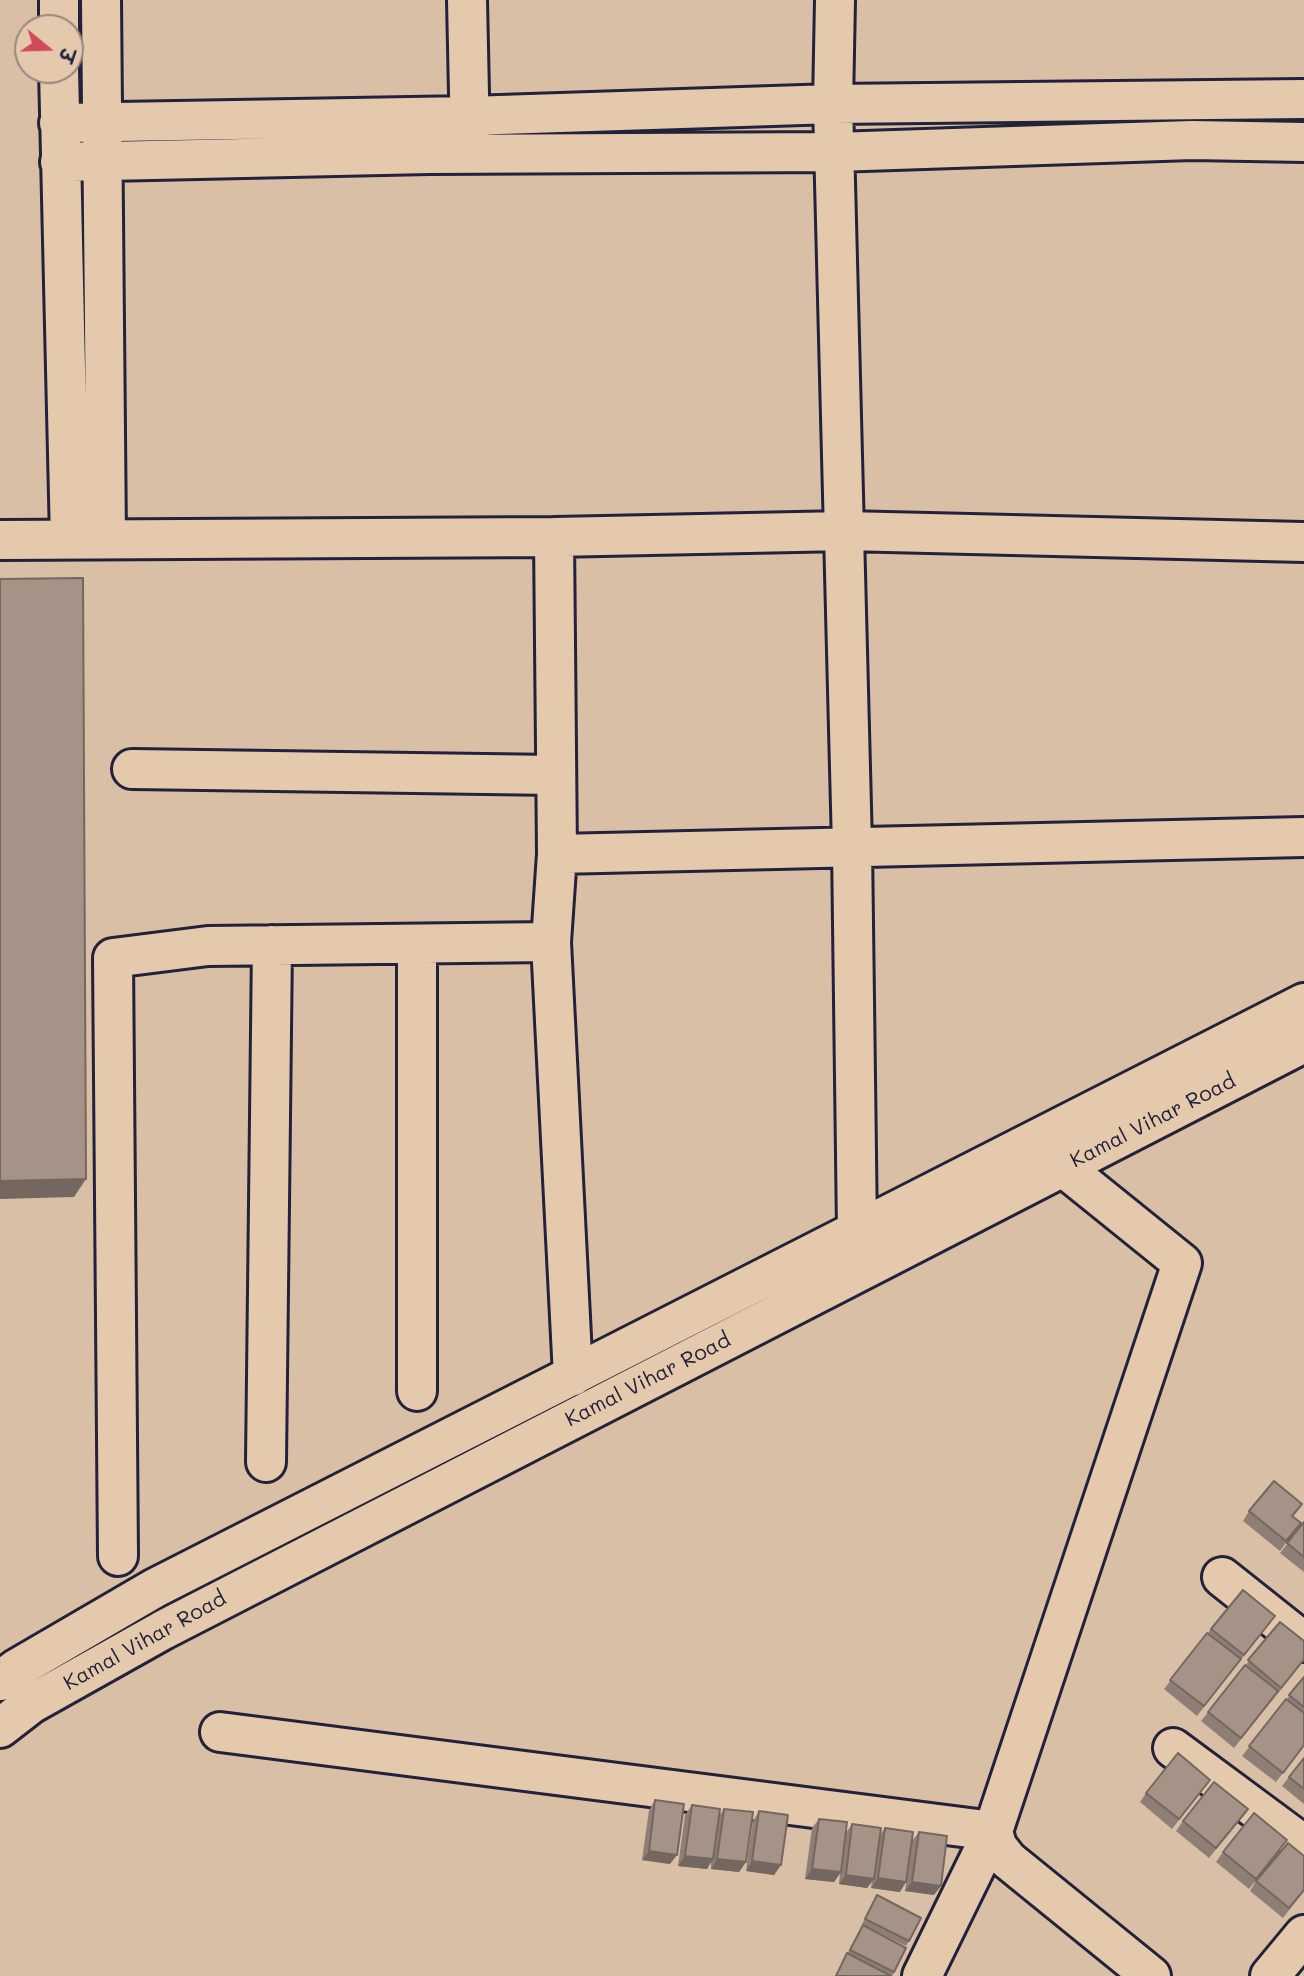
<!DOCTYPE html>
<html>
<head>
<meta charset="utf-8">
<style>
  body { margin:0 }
  #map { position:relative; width:1304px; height:1976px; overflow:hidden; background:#d9bfa6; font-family:Mali,"Playpen Sans Deva",sans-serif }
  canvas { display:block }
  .north { position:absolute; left:14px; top:14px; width:70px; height:70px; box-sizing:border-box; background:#e5c9ad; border:2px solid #97867f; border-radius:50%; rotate:109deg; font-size:19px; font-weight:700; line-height:28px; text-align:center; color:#22223b }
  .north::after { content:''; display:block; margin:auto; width:24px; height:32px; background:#d1495b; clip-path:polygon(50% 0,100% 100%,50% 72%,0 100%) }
</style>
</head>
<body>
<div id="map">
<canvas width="1304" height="1976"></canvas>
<div class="north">उ</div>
</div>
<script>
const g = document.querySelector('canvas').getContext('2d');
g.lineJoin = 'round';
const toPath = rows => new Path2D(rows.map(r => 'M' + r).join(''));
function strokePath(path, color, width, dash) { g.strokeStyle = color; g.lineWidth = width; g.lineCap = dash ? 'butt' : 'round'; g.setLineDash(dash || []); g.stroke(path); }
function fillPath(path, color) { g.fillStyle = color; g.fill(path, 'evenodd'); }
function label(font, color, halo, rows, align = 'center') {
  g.font = font + ' Mali,sans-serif'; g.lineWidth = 5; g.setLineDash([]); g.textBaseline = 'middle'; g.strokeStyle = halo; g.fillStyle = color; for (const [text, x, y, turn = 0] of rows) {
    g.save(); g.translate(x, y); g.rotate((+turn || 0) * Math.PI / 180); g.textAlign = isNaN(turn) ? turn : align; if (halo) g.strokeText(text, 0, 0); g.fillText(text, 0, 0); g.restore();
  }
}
const minor = toPath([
  [101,0,106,539],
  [467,0,470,141],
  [835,0,833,104,852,846,857,1231],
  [59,28,59,0],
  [59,70,70,539],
  [59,123,469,116,833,104,1304,99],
  [60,162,429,154,835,152,1192,140,1304,142],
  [554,537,557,854,551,942,573,1376],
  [0,540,554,537,845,531,1304,542],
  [132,769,556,775],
  [557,854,1304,837],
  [1063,1167,1182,1263,993,1831,997,1846,1008,1860,1151,1976],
  [417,1391,417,944],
  [266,1462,272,945],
  [118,1556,113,958,208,946,551,942],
  [1222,1577,1304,1642],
  [220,1732,993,1831,922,1976],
  [1173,1748,1304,1845],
  [1270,1976,1304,1935]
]);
const major = toPath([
  [0,1681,16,1669,155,1588,1304,1003],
  [0,1728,31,1704,163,1630,1304,1043]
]);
const wall = toPath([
  [1249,1511,1293,1517,1301,1523,1280,1551,1243,1521],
  [1304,1522,1304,1572,1280,1553],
  [1275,1616,1197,1716,1164,1689,1211,1629],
  [1280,1622,1304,1661,1234,1748,1201,1721],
  [1304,1677,1304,1746,1276,1782,1242,1756],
  [1304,1758,1304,1804,1282,1786],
  [1210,1780,1172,1829,1140,1802,1146,1793],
  [655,1800,670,1864,642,1860,649,1810],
  [692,1805,719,1816,724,1809,746,1862,739,1872,711,1869,711,1862,707,1869,678,1866,685,1815],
  [759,1811,781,1865,774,1875,746,1871,753,1821],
  [1241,1818,1209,1858,1176,1831,1183,1821],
  [819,1819,846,1833,852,1824,880,1835,885,1828,900,1892,871,1888,872,1881,867,1888,839,1884,840,1873,834,1882,805,1879,812,1828],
  [919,1832,934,1895,905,1891,912,1841],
  [1281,1850,1249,1889,1216,1862,1223,1852],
  [1256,1881,1304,1891,1283,1918,1250,1891],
  [877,1895,909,1941,906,1946,862,1924],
  [863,1925,894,1972,892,1976,835,1976]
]);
const shadedWall = toPath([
  [86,1179,74,1197,0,1199,0,1181],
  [649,1851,677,1855,670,1864,642,1860],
  [685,1856,713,1859,707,1869,678,1866],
  [717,1859,746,1862,739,1872,711,1869],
  [752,1861,781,1865,774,1875,746,1871],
  [812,1869,841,1872,834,1882,805,1879],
  [846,1875,874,1879,867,1888,839,1884],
  [878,1878,906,1882,900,1892,871,1888],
  [912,1882,941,1886,934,1895,905,1891]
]);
const building = toPath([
  [83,578,86,1179,0,1181,0,579,83,578],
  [1274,1481,1302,1504,1292,1516,1301,1523,1286,1541,1249,1511,1274,1481],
  [1304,1522,1304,1557,1287,1543,1304,1522],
  [1243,1590,1275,1616,1244,1655,1211,1629,1243,1590],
  [1280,1622,1304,1641,1304,1659,1281,1688,1248,1660,1280,1622],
  [1207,1633,1241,1659,1204,1706,1170,1680,1207,1633],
  [1245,1665,1278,1691,1241,1738,1208,1712,1245,1665],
  [1304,1677,1304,1707,1289,1695,1304,1677],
  [1286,1699,1304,1713,1304,1745,1283,1773,1249,1746,1286,1699],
  [1178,1753,1210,1780,1179,1819,1146,1793,1178,1753],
  [1304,1758,1304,1789,1289,1777,1304,1758],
  [1214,1782,1248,1809,1216,1848,1183,1821,1214,1782],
  [655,1800,684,1804,677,1855,649,1851,655,1800],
  [692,1805,720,1809,713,1859,685,1856,692,1805],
  [724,1809,753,1812,746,1862,717,1859,724,1809],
  [759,1811,788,1815,781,1865,752,1861,759,1811],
  [1254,1813,1287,1840,1256,1879,1223,1852,1254,1813],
  [819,1819,847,1822,841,1872,812,1869,819,1819],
  [852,1824,881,1828,874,1879,846,1875,852,1824],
  [885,1828,913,1832,906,1882,878,1878,885,1828],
  [919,1832,947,1836,941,1886,912,1882,919,1832],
  [1288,1843,1304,1856,1304,1890,1289,1908,1256,1881,1288,1843],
  [877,1895,921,1918,909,1941,865,1919,877,1895],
  [863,1925,906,1948,894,1972,850,1950,863,1925],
  [847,1953,891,1976,836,1976,847,1953]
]);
const streetNames = [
  ["Kamal Vihar Road",1153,1121,-27],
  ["Kamal Vihar Road",648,1380,-27],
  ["Kamal Vihar Road",145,1641,-29]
];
strokePath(minor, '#22223b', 44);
strokePath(major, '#22223b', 44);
strokePath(minor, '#e5c9ad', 38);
strokePath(major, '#e5c9ad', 38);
fillPath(wall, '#8f7e75');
fillPath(shadedWall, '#74675f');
fillPath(building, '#a69388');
strokePath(building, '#74675f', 2);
label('21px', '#22223b', '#e5c9ad', streetNames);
</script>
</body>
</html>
